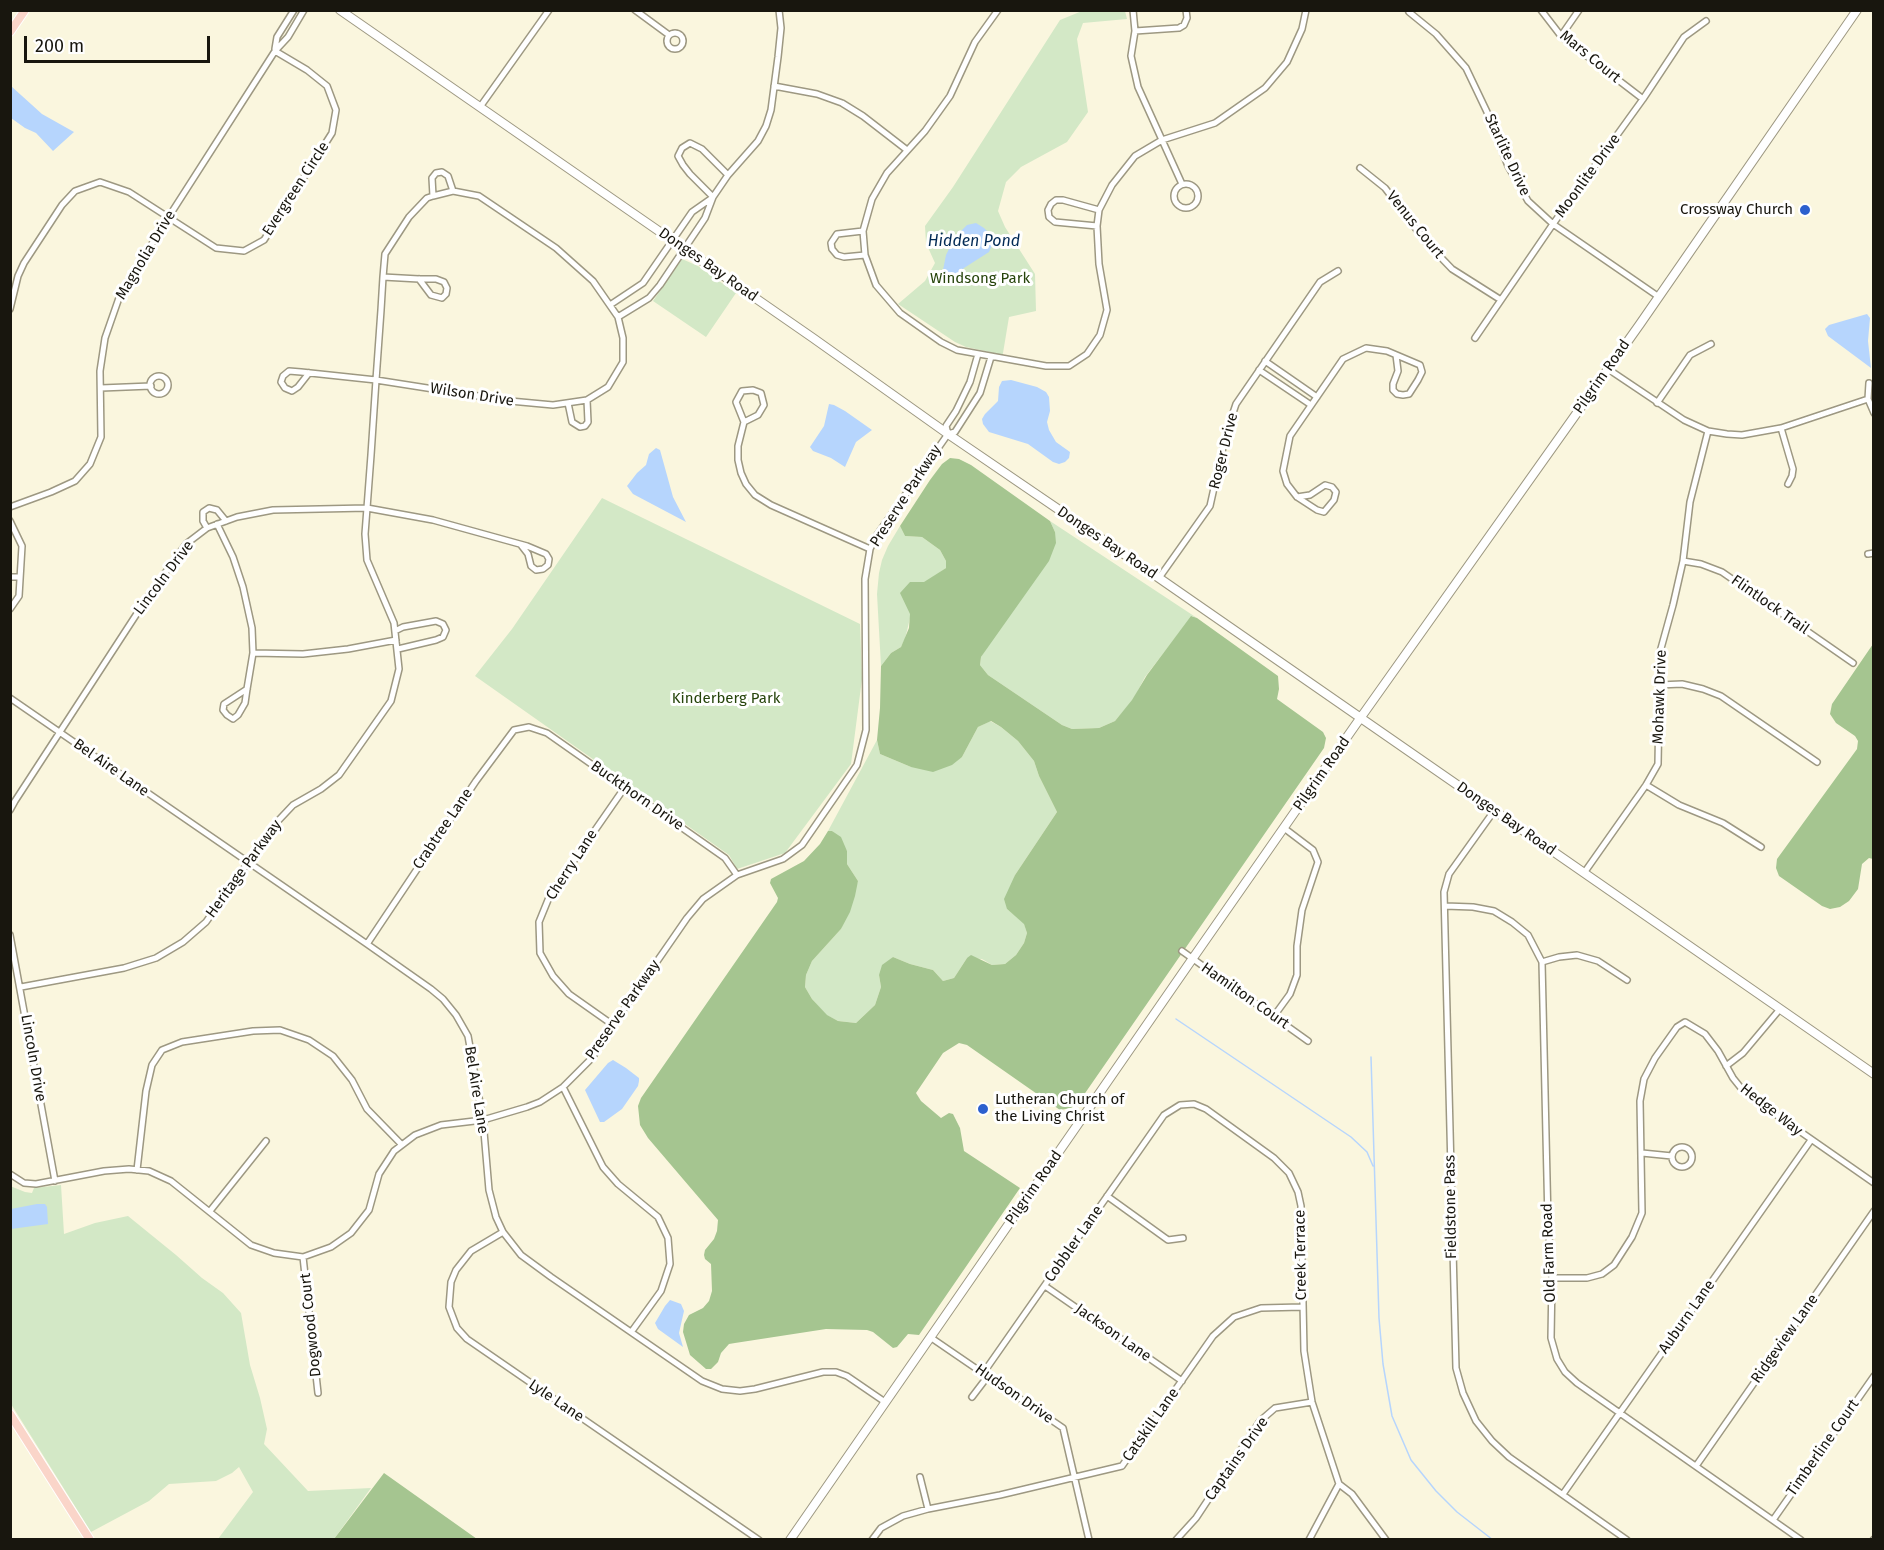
<!DOCTYPE html>
<html>
<head>
<meta charset="utf-8">
<style>
  body { margin:0 }
  #map { position:relative; width:1884px; height:1550px; overflow:hidden; background:#faf6de; font-family:"Fira Sans",sans-serif }
  canvas { display:block }
  .frame { position:absolute; inset:0; border:12px solid #18160e; pointer-events:none }
  .scale { position:absolute; left:24px; top:36px; width:186px; height:27px; box-sizing:border-box; border:3px solid #18160e; border-top:0; padding-left:8px; font-size:18px; line-height:21px; white-space:nowrap; color:#18160e; -webkit-text-stroke:4px #fff; paint-order:stroke }
</style>
</head>
<body>
<div id="map">
<canvas width="1884" height="1550"></canvas>
<div class="frame"></div>
<div class="scale">200 m</div>
</div>
<script>
const g = document.querySelector('canvas').getContext('2d');
g.lineJoin = 'round';
function fillPath(path, color) { g.fillStyle = color; g.fill(path, 'evenodd'); }
const toPath = rows => new Path2D(rows.map(r => 'M' + r).join(''));
function strokePath(path, color, width, dash) { g.strokeStyle = color; g.lineWidth = width; g.lineCap = dash ? 'butt' : 'round'; g.setLineDash(dash || []); g.stroke(path); }
function label(font, color, halo, rows, align = 'center') {
  g.font = font + ' "Fira Sans",sans-serif'; g.lineWidth = 6; g.setLineDash([]); g.textBaseline = 'middle'; g.strokeStyle = halo; g.fillStyle = color; for (const [text, x, y, turn = 0] of rows) {
    g.save(); g.translate(x, y); g.rotate((+turn || 0) * Math.PI / 180); g.textAlign = isNaN(turn) ? turn : align; if (halo) g.strokeText(text, 0, 0); g.fillText(text, 0, 0); g.restore();
  }
}
const green = toPath([
  [1082,11,1125,11,1127,19,1083,23,1077,39,1088,112,1067,142,1021,167,1006,182,998,211,1005,227,1035,274,1036,311,1009,317,1002,359,990,352,966,347,955,342,898,304,925,281,935,263,926,243,925,226,953,187,1060,20],
  [682,259,698,266,736,293,706,337,653,301],
  [602,498,860,624,862,679,851,764,785,853,737,869,729,855,475,676,512,629],
  [1050,521,1197,618,1192,616,1145,677,1133,700,1115,721,1099,728,1072,729,1062,725,988,675,980,665,981,657,1055,532],
  [900,526,905,536,922,537,940,550,946,561,946,568,924,583,910,582,911,614,905,639,901,647,891,653,881,666,877,594,879,573,882,560,888,546],
  [990,721,1001,727,1018,741,1034,761,1039,776,1057,812,1015,875,1007,909,1024,923,1027,933,1024,943,1016,955,1005,964,992,965,982,959,967,958,954,978,943,981,933,970,910,964,893,957,879,975,881,987,875,1005,856,1023,838,1021,826,1015,812,999,805,987,806,975,812,961,841,929,858,881,847,864,847,851,832,831,828,831,877,740,880,754,911,767,962,757,978,727],
  [61,1185,64,1234,95,1223,128,1216,176,1255,202,1278,223,1293,241,1313,250,1365,260,1398,267,1429,264,1444,308,1491,371,1488,334,1539,218,1539,253,1492,239,1467,232,1473,216,1481,169,1484,149,1501,91,1532,11,1404,10,1186,25,1192,32,1193,34,1188]
]);
const forest = toPath([
  [950,458,959,459,971,465,1050,521,1055,532,1056,543,1049,561,981,657,980,665,988,675,1062,725,1072,729,1099,728,1115,721,1132,700,1147,675,1191,616,1197,618,1278,676,1279,689,1277,699,1323,732,1326,738,1324,748,1081,1099,1071,1108,1060,1110,967,1045,959,1043,943,1053,916,1093,921,1101,941,1118,949,1113,953,1114,960,1128,964,1151,1020,1188,919,1335,908,1334,897,1347,893,1348,873,1332,867,1330,826,1329,735,1343,729,1344,721,1353,718,1362,711,1369,706,1369,690,1355,683,1332,684,1324,689,1315,703,1308,709,1301,712,1291,711,1264,705,1259,704,1255,705,1250,714,1239,717,1231,718,1220,648,1138,640,1125,638,1106,641,1098,777,902,778,898,770,883,771,879,804,861,820,844,828,831,832,831,841,837,847,851,847,864,858,881,855,896,850,912,841,929,812,961,806,975,805,987,812,999,827,1015,838,1021,856,1023,875,1005,881,987,879,975,882,965,893,957,910,964,933,970,943,981,954,978,967,958,971,955,992,965,1005,964,1016,955,1024,943,1027,933,1024,924,1007,909,1004,899,1015,875,1057,812,1039,776,1034,761,1018,741,1001,727,991,721,978,727,962,757,952,765,933,772,911,767,880,754,877,740,880,708,881,666,891,653,901,647,909,628,910,614,900,593,910,582,924,582,946,568,946,561,940,550,922,537,905,536,900,526,930,480,942,464],
  [1873,644,1873,859,1869,858,1862,864,1858,889,1849,901,1840,907,1830,909,1822,906,1779,876,1776,868,1777,859,1857,749,1858,741,1855,736,1836,723,1830,714,1832,704],
  [384,1473,477,1539,334,1539]
]);
const water = toPath([
  [11,86,42,114,74,132,53,151,36,133,25,128,11,118],
  [976,223,984,228,993,237,993,243,989,252,964,268,948,282,944,283,942,279,942,275,946,255,951,245,958,234,967,225],
  [1867,314,1870,318,1868,341,1871,368,1828,336,1825,329,1829,325],
  [1011,380,1037,387,1046,392,1049,397,1050,411,1047,422,1049,430,1056,442,1070,452,1069,458,1065,462,1059,464,1053,462,1028,444,989,432,983,424,982,419,985,414,998,401,999,387,1002,381],
  [829,404,834,405,845,411,872,430,856,442,845,467,831,458,813,451,810,447,824,426],
  [656,448,660,450,673,497,686,522,633,494,627,486,637,473,646,465,649,454],
  [613,1060,626,1068,639,1078,639,1081,638,1086,622,1109,604,1122,600,1122,585,1090,608,1063],
  [37,1204,45,1204,47,1207,48,1224,11,1229,11,1209],
  [670,1300,681,1304,684,1311,679,1333,683,1347,658,1329,655,1323,665,1306]
]);
const stream = toPath([
  [1176,1019,1351,1137,1367,1152,1373,1166],
  [1371,1057,1379,1318,1383,1364,1392,1416,1411,1460,1436,1491,1457,1512,1493,1540]
]);
const street = toPath([
  [635,10,669,35],
  [998,10,975,42,950,96,925,131,887,173,872,199,863,231,865,255,876,285,900,313,941,342,957,350,1046,366,1069,366,1087,354,1100,335,1107,310,1099,264,1097,226,1099,210,1112,185,1135,156,1162,140,1215,123,1265,88,1287,62,1302,29,1306,10],
  [1133,10,1135,31,1131,56,1138,87,1182,184],
  [1541,10,1561,36,1643,99],
  [1409,12,1436,34,1466,68,1487,112,1508,166,1528,201,1553,224,1659,297],
  [1135,31,1179,28,1184,25,1187,18,1186,10],
  '667 41a8 8 0 1 1 16 0a8 8 0 1 1-16 0Z',
  [1561,36,1579,10],
  [275,49,277,37,294,10],
  [774,86,817,94,842,103,863,116,907,150],
  [480,107,549,10],
  [1360,168,1385,188,1426,242,1452,269,1501,300],
  '1174 196a12 12 0 1 1 24 0a12 12 0 1 1-24 0Z',
  [433,196,432,178,436,173,442,172,448,176,453,191],
  [713,197,690,174,683,165,678,156,682,148,690,143,702,149,728,175],
  [1097,226,1055,222,1049,217,1048,210,1051,204,1056,200,1063,200,1099,210],
  [863,231,837,234,831,243,832,249,837,255,844,257,865,255],
  [383,277,419,279,436,279,444,282,447,288,446,294,442,298,431,295,419,279],
  [610,305,643,283,692,212,712,198],
  [10,309,18,276,24,263,62,205,75,191,100,182,129,192,216,248,244,251,264,240,332,133,336,110,327,86,307,70,275,51],
  [618,317,649,298,660,285,705,218,713,197,728,175,758,141,766,126,771,110,778,57,781,28,779,10],
  [1475,338,1553,224,1643,99,1684,37,1706,21],
  [1265,361,1317,397],
  [1608,369,1684,420,1708,431,1727,434,1742,435,1781,428,1868,399],
  [1259,370,1311,405],
  '150 385a9 9 0 1 1 18 0a9 9 0 1 1-18 0Z',
  [1869,383,1868,399,1874,413],
  [101,388,151,386],
  [568,403,572,422,580,427,585,426,588,422,587,400],
  [1657,403,1690,355,1711,344],
  [744,422,736,402,742,391,753,390,761,393,764,405,758,415,744,422,738,446,738,460,741,473,746,484,755,495,771,505,870,549],
  [1781,428,1793,469,1792,476,1788,484],
  [948,434,955,432,980,393,991,357],
  [948,434,946,426,956,411,970,382,978,354],
  [1297,497,1310,495,1325,485,1332,487,1336,492,1334,500,1324,512,1317,510,1297,497,1287,484,1283,471,1290,436,1343,359,1366,348,1387,351,1420,365,1422,372,1418,380,1409,394,1403,395,1397,394,1393,390,1393,384,1398,371,1396,355],
  [10,507,51,492,75,481,90,464,101,437,100,371,105,338,120,295,168,218,275,51,288,37,304,10],
  [10,521,22,546,19,596,10,609],
  [217,524,233,557,243,587,252,628,253,653,247,689,245,703,238,715,233,719,227,715,223,710,224,704,247,689],
  [207,528,203,521,203,512,209,508,217,510,226,521],
  [1868,554,1874,553],
  [1683,561,1701,564,1722,572,1853,663],
  [10,577,20,577],
  [1159,578,1210,506,1226,434,1236,404,1320,282,1338,271],
  [395,631,403,627,436,621,443,624,446,630,443,637,436,640,398,649],
  [253,653,303,654,348,649,396,640],
  [1659,685,1682,684,1703,689,1721,696,1817,762],
  [10,698,367,944,431,989,443,999,456,1015,468,1036,483,1120,489,1190,496,1217,503,1232,521,1255,551,1277,702,1381,722,1389,740,1391,755,1389,823,1372,836,1372,847,1376,885,1402],
  [1646,785,1679,805,1723,823,1761,847],
  [10,810,15,801,149,595,186,544,207,528,237,517,273,510,367,508,433,520,527,546,546,554,549,559,548,565,543,569,536,570,531,566,528,554,521,545],
  [1494,811,1449,874,1444,892,1456,1368,1463,1393,1476,1421,1492,1441,1509,1457,1627,1540],
  [1584,873,1646,785,1658,764,1660,652,1673,605,1683,561,1690,502,1708,431],
  [1445,906,1473,907,1494,911,1512,922,1528,935,1542,962,1548,1222,1552,1278,1551,1338,1557,1359,1565,1372,1577,1383,1801,1540],
  [10,935,55,1181],
  [367,944,476,781,514,730,529,727,547,733,725,858,737,875],
  [1182,951,1308,1041],
  [1542,962,1559,957,1577,955,1598,961,1627,980],
  [21,987,124,968,156,958,183,942,206,922,276,823,293,805,321,789,339,775,391,701,399,669,394,623,367,560,365,534,367,508,371,455,376,380,381,310,383,277,385,254,409,217,427,198,433,196,453,191,479,196,556,248,593,281,618,317,623,338,623,362,608,387,587,400,553,405,510,401,376,380,301,372,289,371,283,376,281,382,285,388,292,391,298,387,309,373],
  [1274,1016,1290,994,1297,975,1297,946,1302,910,1318,862,1313,850,1284,828],
  [613,1025,569,994,553,976,540,953,539,922,550,895,625,787],
  [1726,1066,1743,1053,1780,1009],
  [563,1087,603,1167,618,1184,658,1217,668,1238,670,1264,661,1291,632,1331],
  '1672 1157a10 10 0 1 1 20 0a10 10 0 1 1-20 0Z',
  [1642,1153,1672,1156],
  [137,1170,146,1091,152,1065,162,1050,182,1042,253,1031,280,1030,309,1040,333,1056,352,1080,367,1109,402,1145],
  [10,1174,24,1183,36,1184,104,1171,129,1169,149,1171,171,1181,251,1245,274,1253,303,1257,331,1247,351,1233,369,1210,379,1174,394,1151,415,1135,441,1125,483,1120,527,1107,540,1102,563,1087,592,1058,613,1025,687,918,703,899,737,875,783,859,802,845,857,765,866,730,865,579,870,549,877,535,948,434],
  [1107,1196,1168,1240,1183,1238],
  [210,1211,266,1141],
  [503,1232,471,1251,456,1270,451,1282,449,1307,457,1328,467,1339,759,1540],
  [303,1257,318,1393],
  [1552,1278,1587,1278,1602,1274,1614,1265,1632,1237,1642,1213,1640,1101,1644,1079,1655,1058,1677,1027,1685,1022,1705,1034,1718,1051,1733,1078,1745,1093,1874,1183],
  [1045,1286,1182,1381],
  [930,1337,1063,1428,1089,1540],
  [984,1372,1164,1115,1180,1105,1194,1104,1206,1109,1274,1158,1289,1173,1298,1192,1301,1206,1304,1351,1312,1402,1339,1484],
  [972,1397,988,1376],
  [1696,1466,1874,1211],
  [920,1477,928,1509],
  [1339,1484,1352,1494,1386,1540],
  [1563,1494,1811,1140],
  [1773,1520,1874,1376],
  [872,1540,881,1528,903,1516,928,1509,1000,1495,1122,1466,1213,1336,1234,1317,1261,1308,1302,1307],
  [1176,1540,1196,1518,1260,1421,1275,1408,1312,1402],
  [1309,1540,1339,1484],
  [1873,1540,1874,1539]
]);
const secondary = toPath([
  [340,10,813,338,948,434,1159,578,1874,1074],
  [790,1540,1193,958,1354,727,1640,324,1857,10]
]);
const primary = toPath([
  [10,32,25,10],
  [10,1414,90,1540]
]);
const markers = [
  [1805,210,6,"#2c60ce"],
  [983,1109,6,"#2c60ce"]
];
const streetNames = [
  ["Mars Court",1590,57,39],
  ["Starlite Drive",1507,155,65],
  ["Moonlite Drive",1588,176,-54],
  ["Evergreen Circle",296,189,-57],
  ["Venus Court",1415,225,51],
  ["Magnolia Drive",146,255,-59],
  ["Donges Bay Road",708,265,35],
  ["Pilgrim Road",1602,377,-55],
  ["Wilson Drive",472,395,9],
  ["Roger Drive",1224,451,-76],
  ["Preserve Parkway",906,496,-57],
  ["Donges Bay Road",1107,543,34],
  ["Lincoln Drive",164,578,-53],
  ["Flintlock Trail",1770,605,35],
  ["Mohawk Drive",1660,697,-88],
  ["Bel Aire Lane",111,768,35],
  ["Pilgrim Road",1322,774,-55],
  ["Buckthorn Drive",637,796,35],
  ["Donges Bay Road",1506,819,35],
  ["Crabtree Lane",443,829,-56],
  ["Cherry Lane",572,865,-57],
  ["Heritage Parkway",244,869,-54],
  ["Hamilton Court",1245,996,35],
  ["Preserve Parkway",623,1010,-55],
  ["Lincoln Drive",33,1058,80],
  ["Bel Aire Lane",476,1090,81],
  ["Hedge Way",1771,1110,38],
  ["Pilgrim Road",1034,1188,-55],
  ["Fieldstone Pass",1451,1207,-91],
  ["Cobbler Lane",1074,1244,-55],
  ["Old Farm Road",1549,1253,-92],
  ["Creek Terrace",1301,1255,-91],
  ["Auburn Lane",1687,1317,-55],
  ["Dogwood Court",311,1325,-96],
  ["Jackson Lane",1113,1333,35],
  ["Ridgeview Lane",1785,1339,-55],
  ["Hudson Drive",1014,1394,35],
  ["Lyle Lane",556,1401,34],
  ["Catskill Lane",1151,1425,-55],
  ["Timberline Court",1823,1448,-55],
  ["Captains Drive",1237,1459,-55]
];
const poiNames = [
  ["Crossway Church",1793,210],
  ["Lutheran Church of",995,1100,"left"],
  ["the Living Christ",995,1117,"left"]
];
const parkNames = [
  ["Windsong Park",980,279],
  ["Kinderberg Park",726,699]
];
const waterNames = [
  ["Hidden Pond",974,242]
];
fillPath(green, '#d3e8c6');
fillPath(forest, '#a5c590');
fillPath(water, '#b6d5fd');
strokePath(stream, '#b6d5fd', 1.5);
strokePath(street, '#9d9882', 8);
strokePath(secondary, '#9d9882', 10);
strokePath(primary, '#fff', 10);
strokePath(street, '#fff', 5);
strokePath(secondary, '#fff', 8);
strokePath(primary, '#fad5c9', 8);
for (const [x, y, r, color] of markers) { const dot = new Path2D(); dot.arc(x, y, r, 0, 2 * Math.PI); g.fillStyle = color; g.fill(dot); strokePath(dot, '#fff', 2); }
label('15px', '#18160e', '#fff', streetNames);
label('15px', '#18160e', '#fff', poiNames, 'right');
label('15px', '#26440b', '#fff', parkNames);
label('italic 16px', '#022a55', '#fff', waterNames);
</script>
</body>
</html>
